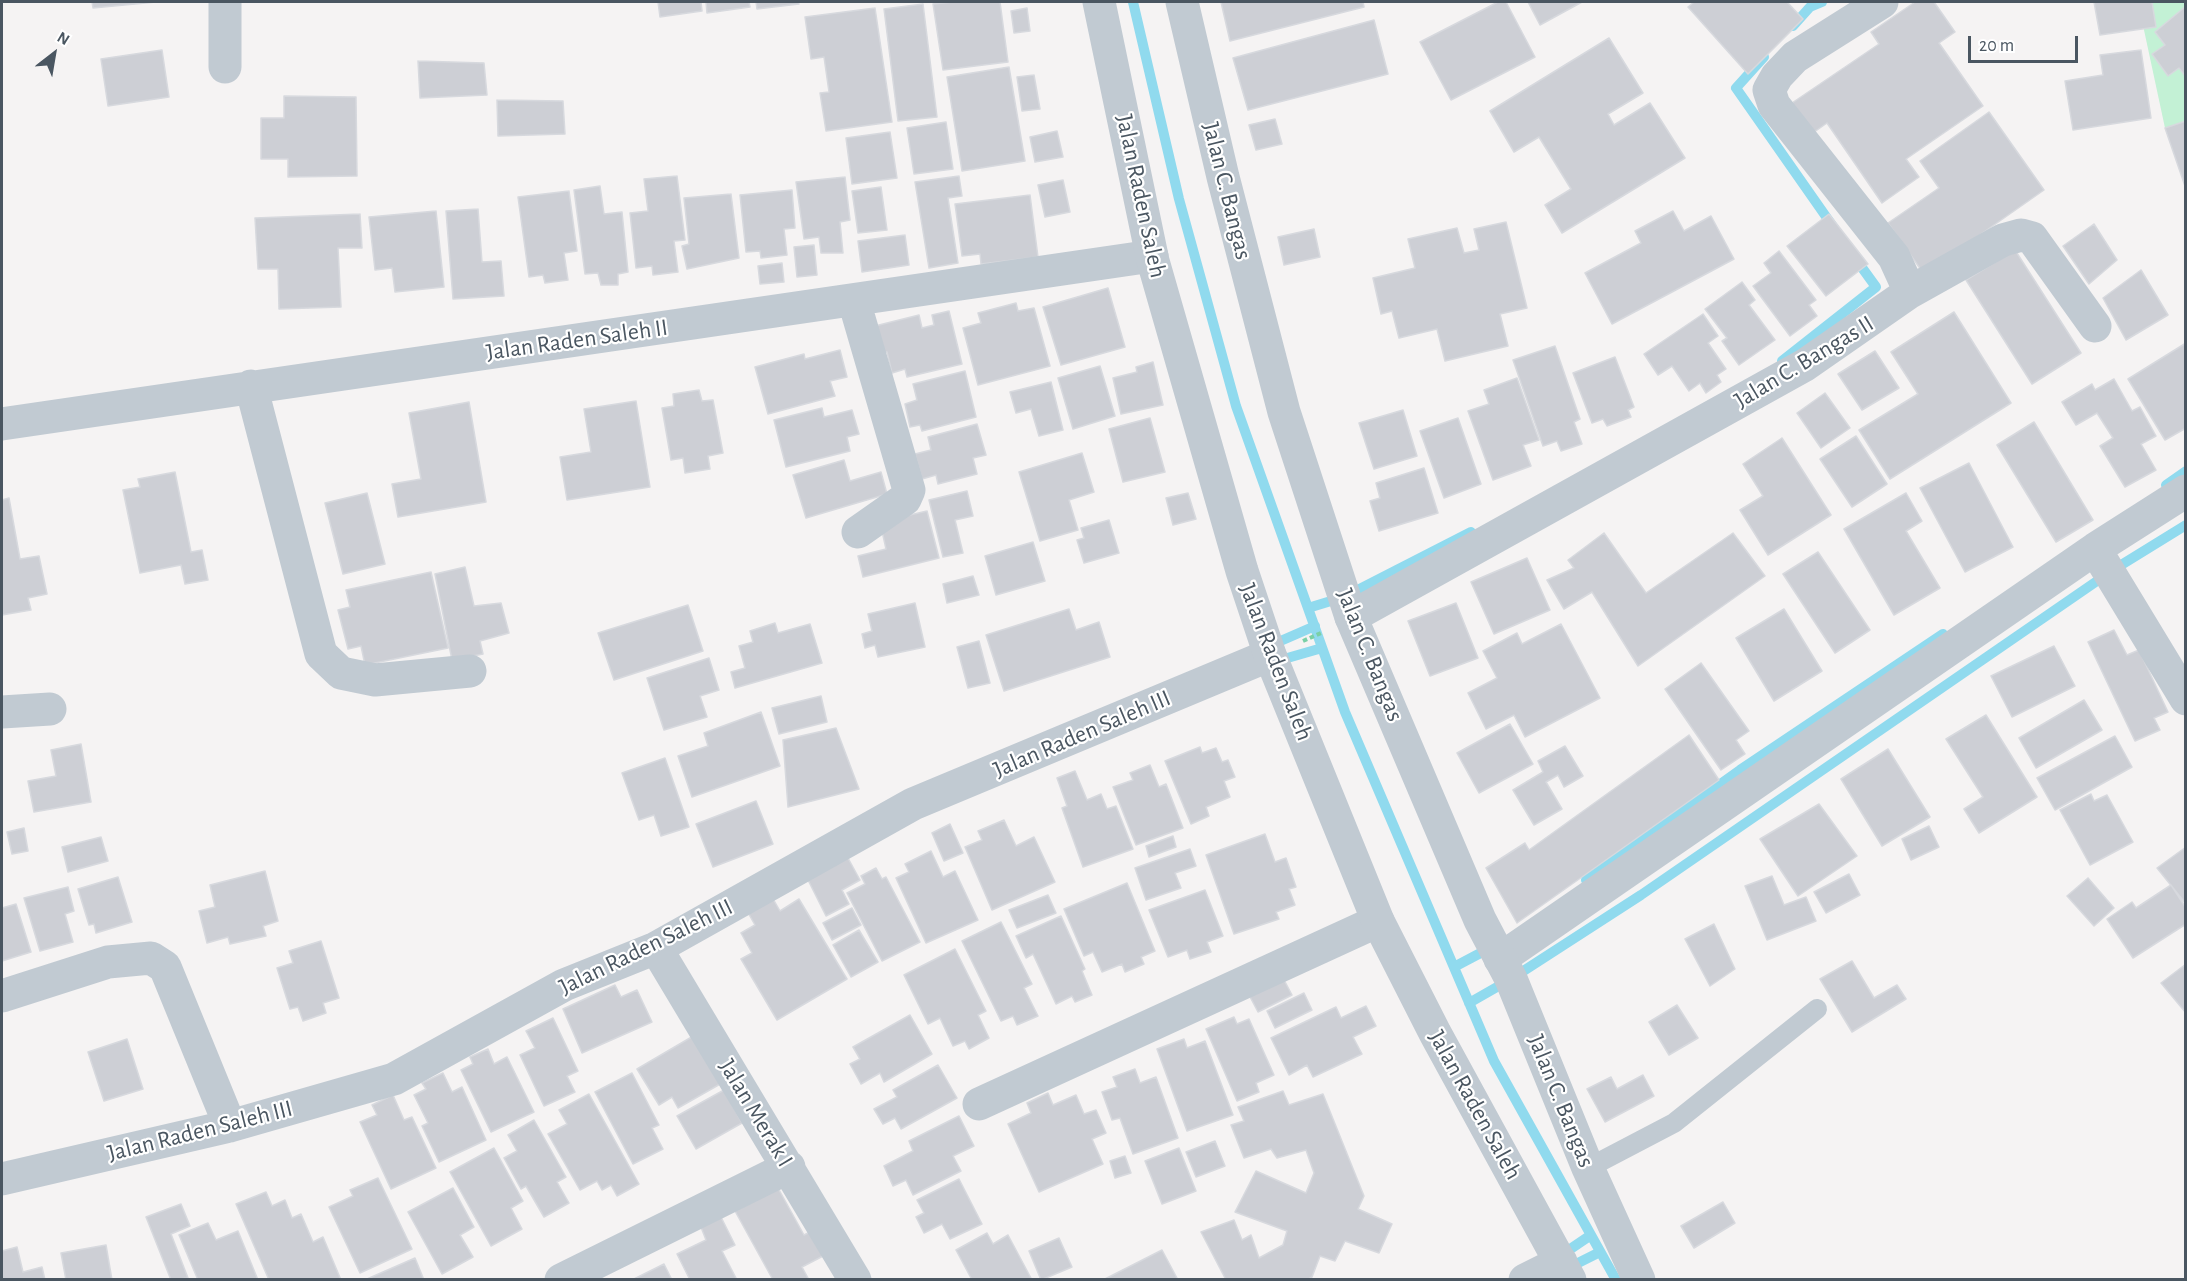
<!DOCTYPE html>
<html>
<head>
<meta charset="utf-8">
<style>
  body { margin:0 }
  #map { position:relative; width:2187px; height:1281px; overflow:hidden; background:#f5f3f3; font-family:"Alegreya Sans",sans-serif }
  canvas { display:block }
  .frame { position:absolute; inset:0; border:3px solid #4a5661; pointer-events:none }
  .north { position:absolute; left:24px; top:24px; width:60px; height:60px; -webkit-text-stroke:4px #fff; paint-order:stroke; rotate:31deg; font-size:16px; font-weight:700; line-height:24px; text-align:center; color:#4a5661 }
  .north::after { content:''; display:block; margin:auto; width:21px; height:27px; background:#4a5661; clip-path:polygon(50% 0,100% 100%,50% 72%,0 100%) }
  .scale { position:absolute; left:1968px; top:36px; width:110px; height:27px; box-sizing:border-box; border:3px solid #4a5661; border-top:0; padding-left:8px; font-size:18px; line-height:21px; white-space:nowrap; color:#4a5661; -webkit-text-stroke:4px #fff; paint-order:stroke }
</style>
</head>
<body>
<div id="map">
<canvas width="2187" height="1281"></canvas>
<div class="frame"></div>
<div class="north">N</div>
<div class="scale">20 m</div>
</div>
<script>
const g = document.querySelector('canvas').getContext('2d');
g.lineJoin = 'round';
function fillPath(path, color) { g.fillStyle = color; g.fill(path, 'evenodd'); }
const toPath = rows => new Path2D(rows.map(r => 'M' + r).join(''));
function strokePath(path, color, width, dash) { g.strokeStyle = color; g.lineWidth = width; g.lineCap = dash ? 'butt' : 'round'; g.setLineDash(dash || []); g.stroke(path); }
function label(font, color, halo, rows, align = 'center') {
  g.font = font + ' "Alegreya Sans",sans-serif'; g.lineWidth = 4.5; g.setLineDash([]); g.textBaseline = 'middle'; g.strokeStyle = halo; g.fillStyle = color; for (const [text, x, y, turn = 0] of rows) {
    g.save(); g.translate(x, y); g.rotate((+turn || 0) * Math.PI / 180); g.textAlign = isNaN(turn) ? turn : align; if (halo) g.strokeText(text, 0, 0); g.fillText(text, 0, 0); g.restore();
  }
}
const green = toPath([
  [2138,2,2185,2,2185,121,2165,128]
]);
const stream = toPath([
  [1133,2,1179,199,1236,406,1345,712,1494,1061,1616,1280],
  [1793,26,1810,7,1822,2],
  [1764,57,1736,88,1834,228],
  [1782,361,1876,287,1855,258],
  [2166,485,2186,471],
  [1308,608,1344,597,1471,532],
  [1269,646,1315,626],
  [1277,661,1322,648],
  [1586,880,1740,770,1943,634],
  [1454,967,1490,948],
  [1469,1003,1511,979,1641,895,2113,570,2186,525],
  [1560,1256,1591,1235],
  [1566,1269,1600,1252]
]);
const building = toPath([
  [92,2,156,2,93,8,92,2],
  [658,2,701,2,702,11,660,17,658,2],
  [706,2,749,2,750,7,707,13,706,2],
  [756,2,798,2,799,4,757,9,756,2],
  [953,2,1000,2,1008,62,943,70,933,4,953,2],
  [1221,2,1363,2,1364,7,1230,41,1221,2],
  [1498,2,1506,2,1535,57,1451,100,1420,42,1498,2],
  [1528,2,1582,2,1540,25,1528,2],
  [1694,2,1787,2,1803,19,1748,74,1688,7,1694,2],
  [1915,2,1934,2,1955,32,1939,43,1983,106,1906,159,1919,177,1882,203,1827,123,1810,135,1789,105,1879,44,1871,32,1915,2],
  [2094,2,2152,2,2156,27,2100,35,2094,2],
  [923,4,937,117,898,121,884,9,923,4],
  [2186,6,2186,77,2179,68,2168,76,2152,54,2165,45,2155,32,2186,6],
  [875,8,892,122,826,131,820,93,829,92,824,57,811,59,805,17,875,8],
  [1027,8,1030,31,1014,33,1011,11,1027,8],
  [1374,20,1388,74,1248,110,1233,58,1374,20],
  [1609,38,1643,93,1608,114,1614,125,1650,103,1685,158,1562,233,1545,205,1571,189,1539,137,1514,152,1490,111,1609,38],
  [162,50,169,97,108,106,101,59,162,50],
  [2141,50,2151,118,2073,130,2065,81,2103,75,2100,55,2141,50],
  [418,61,484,63,487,95,420,98,418,61],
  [1009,67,1025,161,962,171,947,77,1009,67],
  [1034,75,1040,109,1022,111,1017,77,1034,75],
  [284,96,356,97,357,176,288,177,288,159,261,159,261,118,284,118,284,96],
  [497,100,563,101,565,134,498,136,497,100],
  [1989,112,2044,190,1924,274,1888,223,1939,188,1920,161,1989,112],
  [1275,119,1282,144,1256,150,1249,125,1275,119],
  [2186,121,2186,189,2165,128,2186,121],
  [946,122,953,169,914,174,907,128,946,122],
  [1057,131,1063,157,1035,162,1030,137,1057,131],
  [890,132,897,178,852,184,846,138,890,132],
  [677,176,685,240,674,241,678,272,653,275,652,266,636,268,630,213,648,211,644,179,677,176],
  [959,176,962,196,948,198,958,263,929,268,915,182,959,176],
  [845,177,850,220,840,222,843,253,821,253,819,237,804,239,796,182,845,177],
  [1063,180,1070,212,1045,217,1038,185,1063,180],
  [600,186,604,214,622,212,628,272,618,274,618,285,601,285,598,273,585,274,574,190,600,186],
  [881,187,887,230,858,233,852,191,881,187],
  [792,190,795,228,784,229,787,255,761,258,760,251,746,252,740,195,792,190],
  [569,191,577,251,564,253,568,280,545,283,543,275,529,277,518,197,569,191],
  [731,194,739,258,687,269,682,246,689,244,684,198,731,194],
  [1030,195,1038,257,981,264,980,254,962,256,955,204,1030,195],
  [478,209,482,262,501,261,504,296,453,299,446,211,478,209],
  [436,211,444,287,395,292,392,268,375,270,369,217,436,211],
  [1673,211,1684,231,1711,216,1734,259,1612,324,1585,273,1641,243,1635,231,1673,211],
  [360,214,362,248,338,248,341,307,279,309,278,269,258,269,255,218,360,214],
  [1829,214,1868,264,1826,296,1787,246,1829,214],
  [1506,222,1527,308,1500,314,1508,346,1445,361,1437,329,1399,338,1392,311,1381,314,1373,278,1415,268,1408,239,1457,228,1464,253,1479,250,1474,229,1506,222],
  [2094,224,2117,260,2089,284,2063,246,2094,224],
  [1314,229,1320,257,1284,265,1278,237,1314,229],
  [905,235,909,265,862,272,858,241,905,235],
  [814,245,817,275,797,277,794,247,814,245],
  [2015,250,2081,353,2032,384,1966,280,2015,250],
  [1779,251,1816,300,1809,305,1817,316,1790,336,1753,286,1771,273,1764,263,1779,251],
  [782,263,784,282,760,284,758,266,782,263],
  [2141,270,2168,315,2126,340,2103,298,2141,270],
  [1742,282,1755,300,1749,305,1775,340,1739,365,1722,341,1727,338,1705,309,1742,282],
  [1108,288,1125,347,1061,365,1043,307,1108,288],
  [1016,303,1018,311,1034,308,1050,366,978,385,963,328,981,323,978,313,1016,303],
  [949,311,962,364,907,377,905,369,892,373,887,352,882,353,875,326,919,315,922,328,934,325,932,315,949,311],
  [1954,312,2011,403,1890,479,1859,430,1918,394,1891,352,1954,312],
  [1703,314,1718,336,1708,343,1726,369,1717,375,1721,382,1706,393,1700,383,1689,391,1672,366,1658,375,1644,354,1703,314],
  [2186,343,2186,428,2165,440,2128,379,2186,343],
  [1555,346,1580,419,1574,422,1582,444,1561,451,1557,441,1543,446,1513,360,1555,346],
  [840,350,847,377,830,381,835,396,768,414,755,367,804,354,805,359,840,350],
  [1875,351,1899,388,1862,410,1838,374,1875,351],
  [1615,357,1634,407,1628,410,1631,417,1607,426,1603,419,1592,423,1573,373,1615,357],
  [1153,362,1163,405,1121,414,1113,378,1137,372,1136,367,1153,362],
  [1100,366,1115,416,1073,429,1058,378,1100,366],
  [965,371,976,417,922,431,920,425,910,427,905,404,917,400,913,384,965,371],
  [1517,378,1539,440,1523,445,1531,466,1493,480,1468,411,1489,404,1484,390,1517,378],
  [2114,379,2132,411,2140,407,2156,436,2141,444,2156,470,2125,487,2100,446,2113,438,2097,413,2076,425,2062,402,2092,384,2095,390,2114,379],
  [1051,382,1063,430,1039,436,1031,409,1016,413,1010,392,1051,382],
  [699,390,702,401,713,400,723,453,708,456,710,469,685,473,683,458,671,460,662,408,674,406,673,394,699,390],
  [1825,393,1850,428,1821,448,1797,413,1825,393],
  [636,401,650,487,567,500,560,457,591,452,584,409,636,401],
  [469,402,486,502,398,517,392,484,421,479,409,413,469,402],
  [822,408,824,417,852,410,859,434,847,437,850,451,786,467,774,420,822,408],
  [1403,410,1417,456,1374,469,1359,423,1403,410],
  [1150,418,1165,472,1123,482,1109,429,1150,418],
  [1458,418,1481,484,1444,498,1420,431,1458,418],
  [2034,422,2093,520,2056,542,1997,445,2034,422],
  [977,424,986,455,973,458,977,474,938,484,936,475,922,479,915,454,931,450,928,437,977,424],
  [1856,436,1887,484,1852,507,1820,459,1856,436],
  [1782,438,1831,515,1768,555,1740,510,1763,496,1743,464,1782,438],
  [1082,453,1094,492,1069,500,1078,530,1040,541,1019,472,1082,453],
  [844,460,850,481,881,472,887,494,806,518,793,475,844,460],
  [1969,463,2013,547,1965,572,1920,488,1969,463],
  [1424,468,1438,513,1379,531,1370,501,1380,498,1376,483,1424,468],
  [175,472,191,552,202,550,208,580,185,584,181,565,140,573,123,490,140,487,138,479,175,472],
  [967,491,973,516,955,520,963,553,943,557,929,500,967,491],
  [367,493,385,564,343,574,325,503,367,493],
  [1188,493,1196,519,1173,525,1166,498,1188,493],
  [1906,493,1922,521,1906,531,1940,588,1894,615,1844,529,1906,493],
  [9,498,20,559,39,556,47,594,28,598,31,610,2,615,2,500,9,498],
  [927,511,939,558,863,577,858,556,886,549,880,522,927,511],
  [1109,520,1119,553,1084,563,1077,540,1084,538,1081,528,1109,520],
  [1604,533,1646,593,1733,533,1765,576,1638,666,1592,592,1564,609,1547,580,1574,568,1568,560,1604,533],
  [1033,542,1045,581,996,595,985,556,1033,542],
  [1818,552,1870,630,1835,653,1783,574,1818,552],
  [1527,558,1550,610,1494,634,1471,582,1527,558],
  [465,567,474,606,501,603,509,633,480,641,483,654,452,660,435,574,465,567],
  [431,572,448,648,365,665,361,646,348,649,338,610,350,607,346,590,431,572],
  [973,576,979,595,947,603,943,584,973,576],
  [915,603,925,647,878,657,875,645,865,648,862,634,872,631,868,614,915,603],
  [1456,603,1478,658,1430,676,1408,621,1456,603],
  [688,605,703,651,614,680,598,633,688,605],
  [1069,609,1076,630,1099,622,1110,657,1004,691,986,635,1069,609],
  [1784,609,1822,671,1774,701,1736,638,1784,609],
  [775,623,778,633,810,624,822,663,735,688,731,672,745,668,739,646,753,642,750,631,775,623],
  [1561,624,1600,698,1525,737,1514,715,1486,729,1468,693,1497,678,1483,651,1517,633,1522,644,1561,624],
  [2114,630,2127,655,2139,650,2168,712,2154,718,2160,730,2135,741,2088,642,2114,630],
  [979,641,990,683,968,688,957,647,979,641],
  [2054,646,2075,686,2012,717,1991,676,2054,646],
  [709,658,719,690,700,696,707,717,664,730,647,678,709,658],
  [1701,663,1749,731,1736,740,1745,754,1721,770,1665,689,1701,663],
  [821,696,827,722,779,734,772,708,821,696],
  [2084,700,2102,730,2036,768,2019,738,2084,700],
  [761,712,780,766,692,797,678,756,708,746,704,733,761,712],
  [1986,715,2037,797,1979,833,1964,809,1983,797,1946,739,1986,715],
  [1510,724,1533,764,1479,793,1457,753,1510,724],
  [836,728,859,789,788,807,783,740,836,728],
  [1689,735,1719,780,1517,923,1486,868,1525,843,1529,850,1689,735],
  [2115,736,2132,767,2055,810,2037,778,2115,736],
  [81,744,91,802,34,812,28,781,56,776,51,750,81,744],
  [1565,746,1583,776,1564,787,1558,775,1546,782,1562,809,1534,825,1513,790,1543,772,1538,761,1565,746],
  [1200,747,1202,753,1216,748,1222,762,1228,760,1235,777,1224,781,1230,797,1206,807,1209,816,1191,824,1165,761,1200,747],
  [1888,749,1930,817,1882,846,1841,779,1888,749],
  [665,758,689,827,661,836,654,815,639,820,622,773,665,758],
  [1150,765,1159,787,1166,784,1183,828,1136,845,1113,787,1133,780,1130,773,1150,765],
  [1075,771,1087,800,1101,794,1107,809,1116,806,1133,849,1083,867,1062,808,1067,806,1057,778,1075,771],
  [2091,794,2094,801,2107,795,2133,842,2090,865,2060,810,2091,794],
  [756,801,773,844,713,867,696,824,756,801],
  [1819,804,1857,856,1798,896,1760,839,1819,804],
  [1004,820,1016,846,1034,837,1055,882,992,910,965,847,982,840,978,831,1004,820],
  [950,824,963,853,944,861,932,833,950,824],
  [1929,826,1939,847,1911,860,1902,839,1929,826],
  [24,828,28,851,12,854,7,832,24,828],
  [1265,834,1275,862,1286,858,1296,887,1289,889,1295,905,1276,912,1279,919,1234,934,1206,855,1265,834],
  [1173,836,1176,847,1149,857,1146,846,1173,836],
  [101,837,108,861,68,872,62,847,101,837],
  [2186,847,2186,904,2157,868,2186,847],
  [1190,849,1196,866,1175,873,1181,888,1146,900,1135,868,1190,849],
  [931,851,943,877,955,871,978,920,926,943,896,878,909,872,905,864,931,851],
  [848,858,860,880,842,890,849,904,826,916,807,878,848,858],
  [876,868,882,879,886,877,920,942,882,961,847,893,865,884,861,876,876,868],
  [265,871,278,921,263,926,266,936,230,944,228,937,207,943,199,911,215,907,210,885,265,871],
  [1849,874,1860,895,1826,913,1814,892,1849,874],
  [1772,876,1784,905,1806,897,1816,921,1767,940,1745,886,1772,876],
  [118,877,132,922,96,933,94,924,89,925,78,889,118,877],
  [2088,878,2114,908,2094,926,2067,896,2088,878],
  [1127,883,1155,951,1141,957,1144,964,1125,972,1122,964,1102,972,1093,952,1084,956,1064,909,1127,883],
  [2171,885,2186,908,2186,924,2133,958,2107,919,2132,902,2136,908,2171,885],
  [68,887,74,911,65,914,73,942,40,951,24,898,68,887],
  [1205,890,1223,936,1207,942,1211,952,1190,959,1187,950,1168,957,1149,910,1205,890],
  [1048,895,1056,913,1017,928,1009,910,1048,895],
  [772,897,780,911,799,899,847,979,777,1020,741,959,752,953,741,933,755,925,747,911,772,897],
  [16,904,31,952,2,961,2,908,16,904],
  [852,908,861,925,832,940,823,923,852,908],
  [1061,916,1085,969,1082,971,1092,995,1075,1002,1072,996,1056,1004,1033,954,1026,958,1016,936,1061,916],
  [1001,922,1032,984,1024,988,1038,1016,1017,1025,1013,1016,1001,1021,962,941,1001,922],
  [1714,924,1735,969,1710,986,1685,939,1714,924],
  [859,930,878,962,851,977,833,945,859,930],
  [321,941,339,998,323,1003,326,1013,303,1021,298,1007,290,1009,277,968,293,963,289,951,321,941],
  [955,949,986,1011,978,1015,989,1038,969,1049,965,1041,953,1046,940,1018,928,1024,904,975,955,949],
  [1852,961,1874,998,1897,985,1906,999,1852,1032,1820,979,1852,961],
  [2186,964,2186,1013,2161,983,2186,964],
  [1282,976,1292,995,1258,1012,1248,993,1282,976],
  [615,985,621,997,637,990,652,1022,582,1053,563,1009,615,985],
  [1304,993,1312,1010,1275,1028,1267,1011,1304,993],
  [1677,1005,1698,1038,1669,1055,1649,1022,1677,1005],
  [1366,1006,1376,1026,1353,1037,1362,1054,1313,1077,1307,1065,1289,1075,1271,1038,1336,1007,1341,1018,1366,1006],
  [910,1015,932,1054,884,1082,880,1073,861,1084,850,1064,860,1059,853,1047,910,1015],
  [1234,1017,1237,1024,1249,1019,1274,1075,1256,1083,1259,1092,1237,1101,1206,1029,1234,1017],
  [553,1018,578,1071,567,1076,575,1092,544,1106,520,1055,535,1048,526,1031,553,1018],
  [695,1035,722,1083,678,1108,672,1097,659,1105,637,1069,695,1035],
  [127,1039,143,1089,104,1101,88,1052,127,1039],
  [1184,1039,1187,1048,1205,1041,1233,1115,1187,1131,1157,1049,1184,1039],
  [488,1049,494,1064,507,1057,534,1112,491,1132,461,1070,473,1064,470,1057,488,1049],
  [938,1065,957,1098,901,1129,895,1118,883,1124,874,1109,897,1097,893,1090,938,1065],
  [1135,1069,1140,1083,1156,1077,1178,1138,1133,1154,1120,1118,1112,1120,1102,1092,1117,1087,1113,1077,1135,1069],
  [443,1073,452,1092,462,1087,486,1140,439,1162,422,1126,428,1123,414,1095,426,1089,422,1083,443,1073],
  [632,1073,659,1125,652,1128,663,1149,633,1164,595,1092,632,1073],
  [1643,1075,1654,1096,1605,1122,1587,1089,1611,1077,1617,1089,1643,1075],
  [724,1090,742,1123,696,1149,677,1116,724,1090],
  [1283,1091,1289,1105,1323,1094,1364,1196,1358,1209,1392,1224,1379,1253,1345,1241,1335,1261,1320,1256,1312,1277,1307,1280,1226,1280,1201,1232,1234,1220,1242,1240,1251,1235,1259,1258,1283,1245,1287,1231,1235,1212,1256,1171,1306,1193,1314,1173,1306,1150,1277,1158,1271,1149,1244,1158,1231,1125,1244,1121,1238,1107,1283,1091],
  [1048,1093,1053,1105,1076,1095,1084,1114,1096,1110,1106,1133,1092,1139,1103,1164,1039,1192,1008,1124,1031,1113,1027,1103,1048,1093],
  [589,1094,639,1184,617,1196,611,1185,602,1190,597,1181,580,1190,548,1134,567,1124,559,1110,589,1094],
  [393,1095,404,1120,412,1117,436,1168,391,1189,360,1122,377,1115,372,1105,393,1095],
  [959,1116,974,1146,953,1156,961,1171,913,1195,906,1180,893,1186,884,1166,913,1151,909,1141,959,1116],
  [534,1120,566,1177,557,1182,569,1203,544,1217,526,1186,521,1189,504,1158,517,1151,508,1135,534,1120],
  [1215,1141,1225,1166,1196,1177,1186,1152,1215,1141],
  [494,1148,523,1201,511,1208,522,1229,491,1246,450,1172,494,1148],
  [1179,1148,1196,1191,1162,1204,1145,1161,1179,1148],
  [1125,1156,1131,1173,1115,1178,1110,1161,1125,1156],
  [378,1178,412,1249,360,1273,329,1207,353,1196,350,1190,378,1178],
  [959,1179,982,1224,950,1239,942,1224,924,1233,916,1217,924,1213,917,1200,959,1179],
  [453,1188,474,1227,460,1235,473,1257,442,1274,408,1212,453,1188],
  [778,1188,804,1235,812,1231,825,1255,802,1267,808,1278,806,1280,773,1280,735,1211,778,1188],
  [266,1192,272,1206,285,1200,292,1218,301,1214,313,1242,323,1237,341,1280,269,1280,236,1204,266,1192],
  [1723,1202,1735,1223,1694,1248,1681,1226,1723,1202],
  [181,1204,190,1226,171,1234,188,1278,171,1280,146,1217,181,1204],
  [716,1207,735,1245,722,1251,737,1280,690,1280,677,1254,706,1240,697,1217,716,1207],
  [208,1223,216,1240,238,1231,258,1280,198,1280,179,1235,208,1223],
  [987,1233,993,1244,1008,1235,1032,1280,972,1280,956,1250,987,1233],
  [1059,1238,1072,1267,1041,1280,1029,1251,1059,1238],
  [106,1245,112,1280,66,1280,61,1253,106,1245],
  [17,1247,23,1272,42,1267,45,1280,2,1280,2,1251,17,1247],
  [1162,1250,1178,1280,1103,1280,1162,1250],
  [415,1258,424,1280,367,1280,367,1279,415,1258],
  [664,1264,672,1280,634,1280,634,1279,664,1264]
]);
const path = toPath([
  [1303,641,1321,633]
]);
const service = toPath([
  [1588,1168,1674,1123,1817,1009]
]);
const minor = toPath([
  [225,67,225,2],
  [1910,292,2003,240,2021,235,2032,238,2095,326],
  [854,301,909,490,905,499,858,532],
  [251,386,321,654,341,673,375,680,470,671],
  [2,424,1152,256],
  [2095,549,2186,699],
  [1351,617,1805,365,1910,292,1894,257,1774,105,1769,90,1777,76,1795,57,1882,2],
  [2,712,50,709],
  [656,948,855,1280],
  [1500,959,2095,549,2186,491],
  [2,996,108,962,151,958,165,967,230,1126],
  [979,1104,1378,921],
  [2,1179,230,1126,394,1079,564,985,656,948,913,804,1270,655],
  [561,1280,789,1167],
  [1525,1280,1561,1262]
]);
const tertiary = toPath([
  [1099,2,1153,261,1242,571,1270,655,1378,921,1435,1033,1570,1280],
  [1182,2,1223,177,1284,412,1351,617,1480,920,1511,979,1588,1168,1639,1280]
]);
const streetNames = [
  ["Jalan C. Bangas",1227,191,76],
  ["Jalan Raden Saleh",1141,196,78],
  ["Jalan Raden Saleh II",577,340,-8],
  ["Jalan C. Bangas II",1804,362,-31],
  ["Jalan C. Bangas",1370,655,68],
  ["Jalan Raden Saleh",1276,662,69],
  ["Jalan Raden Saleh III",1082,734,-23],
  ["Jalan Raden Saleh III",646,947,-26],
  ["Jalan C. Bangas",1561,1101,68],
  ["Jalan Raden Saleh",1475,1105,61],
  ["Jalan Merak I",756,1113,59],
  ["Jalan Raden Saleh III",200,1131,-14]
];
fillPath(green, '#c3f1d5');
strokePath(stream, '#90daee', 10);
fillPath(building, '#cdcfd5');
strokePath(building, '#d7d9de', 1.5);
strokePath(path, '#7ad0a6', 4, [4.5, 3]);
strokePath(service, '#c1cad2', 20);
strokePath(minor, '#c1cad2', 33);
strokePath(tertiary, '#c1cad2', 33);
label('24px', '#4a5661', '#fff', streetNames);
</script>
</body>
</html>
